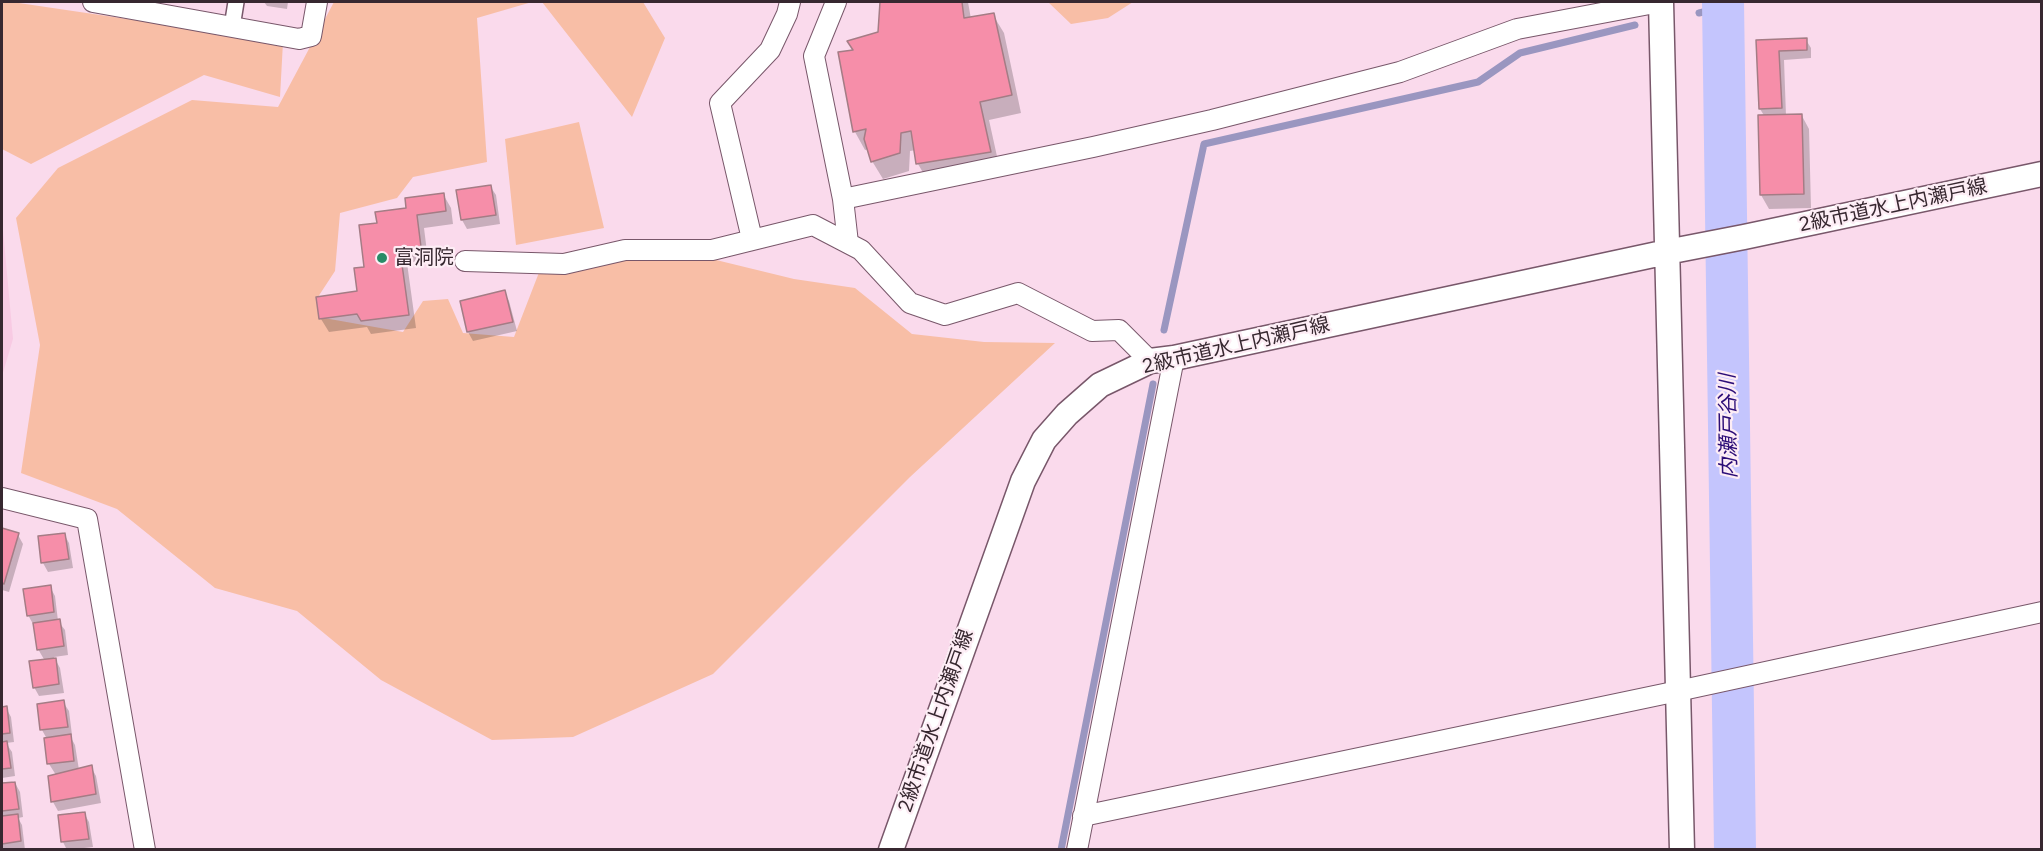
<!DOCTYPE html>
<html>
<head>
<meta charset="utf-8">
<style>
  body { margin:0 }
  #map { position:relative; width:2043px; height:851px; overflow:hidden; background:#fadaec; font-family:"IBM Plex Sans",sans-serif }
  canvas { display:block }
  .frame { position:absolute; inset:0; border:3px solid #372830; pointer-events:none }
</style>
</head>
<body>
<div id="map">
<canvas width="2043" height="851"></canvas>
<div class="frame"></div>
</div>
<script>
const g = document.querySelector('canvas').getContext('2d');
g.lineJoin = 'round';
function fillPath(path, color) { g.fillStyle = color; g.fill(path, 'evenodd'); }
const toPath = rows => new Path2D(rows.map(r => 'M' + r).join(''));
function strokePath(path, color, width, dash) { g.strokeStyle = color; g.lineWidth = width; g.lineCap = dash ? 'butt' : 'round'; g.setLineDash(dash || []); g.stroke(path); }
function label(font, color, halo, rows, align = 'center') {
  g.font = font + ' "IBM Plex Sans","Noto Sans JP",sans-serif'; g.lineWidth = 4.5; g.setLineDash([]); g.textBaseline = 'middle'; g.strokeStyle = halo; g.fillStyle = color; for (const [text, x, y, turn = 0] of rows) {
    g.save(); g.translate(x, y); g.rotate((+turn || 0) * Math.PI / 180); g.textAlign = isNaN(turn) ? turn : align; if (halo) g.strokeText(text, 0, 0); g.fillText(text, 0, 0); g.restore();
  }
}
const built = toPath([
  [2,219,13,339,2,376]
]);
const green = toPath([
  [2,2,12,2,283,42,280,97,204,75,31,164,2,149],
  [334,2,532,2,477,18,487,162,413,177,397,198,340,213,335,271,318,297,324,318,403,332,423,301,448,299,463,333,514,337,545,257,630,239,794,279,855,288,912,334,984,342,1055,343,910,477,713,674,573,737,492,740,381,680,297,611,215,588,117,509,21,473,40,345,16,218,58,168,192,100,278,107],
  [542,2,643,2,665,38,632,117],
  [1048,2,1133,2,1108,18,1071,24],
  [579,122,604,228,516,245,505,139]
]);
const shadow = toPath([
  [264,2,288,2,287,9,267,6],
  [881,2,968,2,971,19,993,15,1004,33,1021,113,989,120,1000,170,928,181,918,164,916,150,910,151,909,171,883,179,872,161,869,149,865,150,855,132,840,53,854,52,879,33],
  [1806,40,1811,48,1811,58,1784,60,1786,116,1802,116,1809,129,1811,208,1769,209,1761,195,1759,117,1765,117,1760,109,1758,42],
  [490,186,496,195,500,224,467,229,462,220,458,191],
  [443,194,451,208,453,224,424,228,428,260,407,263,416,328,371,334,367,327,329,332,321,319,359,292,378,224],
  [504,292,509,301,517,331,473,341,468,332,462,302],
  [2,530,18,535,23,544,9,592,2,590],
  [64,534,69,543,73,568,48,572,43,563],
  [50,587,55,596,58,621,65,630,68,655,54,657,60,668,64,693,39,696,34,687,45,661,38,649,33,624,28,615],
  [63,702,69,711,72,735,70,736,75,745,79,770,91,767,96,776,101,803,58,811,53,802,49,777,56,775,49,764,47,739,42,730,39,705],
  [2,706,2,708,6,708,11,717,14,742,6,743,12,752,15,776,2,778],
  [15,783,20,792,23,817,18,818,22,825,25,850,2,850,2,785],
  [84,813,89,822,93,847,67,850,63,842]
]);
const stream = toPath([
  [1699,13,1724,7],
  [1164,330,1204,144,1478,82,1520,53,1635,25],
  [1061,850,1153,384]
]);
const river = toPath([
  [1723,2,1735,850]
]);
const building = toPath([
  [880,2,962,2,964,18,994,13,1012,95,980,102,991,152,916,164,911,131,901,133,900,153,871,162,864,139,866,129,853,132,838,52,853,50,847,41,878,32,880,2],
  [1807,38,1807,50,1779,51,1782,108,1759,109,1756,40,1807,38],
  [1802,114,1804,194,1760,195,1758,115,1802,114],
  [491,185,496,215,461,220,456,190,491,185],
  [444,193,446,211,417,215,421,247,400,250,409,315,361,321,357,314,319,319,316,297,357,291,354,268,364,267,359,225,377,223,375,212,406,208,405,198,444,193],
  [505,290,513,322,467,332,460,301,505,290],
  [2,528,19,533,4,584,2,583,2,528],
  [65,533,69,559,41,563,38,536,65,533],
  [51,585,54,612,27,616,23,589,51,585],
  [60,619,64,646,37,650,33,623,60,619],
  [56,658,59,684,33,688,29,661,56,658],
  [64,700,68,727,40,730,37,704,64,700],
  [7,706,10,733,2,734,2,707,7,706],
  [71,734,74,761,47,764,44,738,71,734],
  [7,741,11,768,2,769,2,742,7,741],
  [92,765,96,794,51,802,48,776,92,765],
  [15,782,19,809,2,811,2,783,15,782],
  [85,812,89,839,61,842,58,815,85,812],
  [18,814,21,841,2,844,2,816,18,814]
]);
const pedestrian = toPath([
  [232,27,236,2]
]);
const minor = toPath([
  [93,2,299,39,311,36,317,2],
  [836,2,814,56,843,199,848,243],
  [843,199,1093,147,1212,120,1400,72,1517,29,1660,2],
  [752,239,720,103,770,50,787,14,790,2],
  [465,261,564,264,625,250,712,250,813,225,861,250,910,303,945,315,1018,293,1092,331,1119,330,1150,361],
  [2,498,87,519,145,850],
  [1083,816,1678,691,2042,612],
  [1077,850,1174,358]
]);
const tertiary = toPath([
  [1661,2,1682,850],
  [891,850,1023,481,1044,440,1067,414,1100,385,1150,361,1174,358,1667,252,1744,237,2042,174]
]);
const markers = [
  [382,258,6,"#288c67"]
];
const streetNames = [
  ["2級市道水上内瀬戸線",1893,206,-12],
  ["2級市道水上内瀬戸線",1236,346,-13],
  ["2級市道水上内瀬戸線",936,721,-71]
];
const poiNames = [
  ["富洞院",394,258]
];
const waterNames = [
  ["内瀬戸谷川",1729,426,-91]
];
fillPath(built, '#f8cae3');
fillPath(green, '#f8bea6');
fillPath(shadow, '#0003');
strokePath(stream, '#9a96c0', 7);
strokePath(river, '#c4c5fd', 42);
fillPath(building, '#f68ea9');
strokePath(building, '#a47c85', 1.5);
strokePath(pedestrian, '#78576a', 18);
strokePath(minor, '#78576a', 22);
strokePath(tertiary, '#78576a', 27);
strokePath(pedestrian, '#fff', 15);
strokePath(minor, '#fff', 20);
strokePath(tertiary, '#fff', 24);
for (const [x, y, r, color] of markers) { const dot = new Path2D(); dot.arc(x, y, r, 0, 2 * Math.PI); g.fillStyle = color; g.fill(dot); strokePath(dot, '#fdedf5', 2); }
label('20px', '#372830', '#fdedf5', streetNames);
label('20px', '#372830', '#fdedf5', poiNames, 'left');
label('italic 21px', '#2b0d77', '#fdedf5', waterNames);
</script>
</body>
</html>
